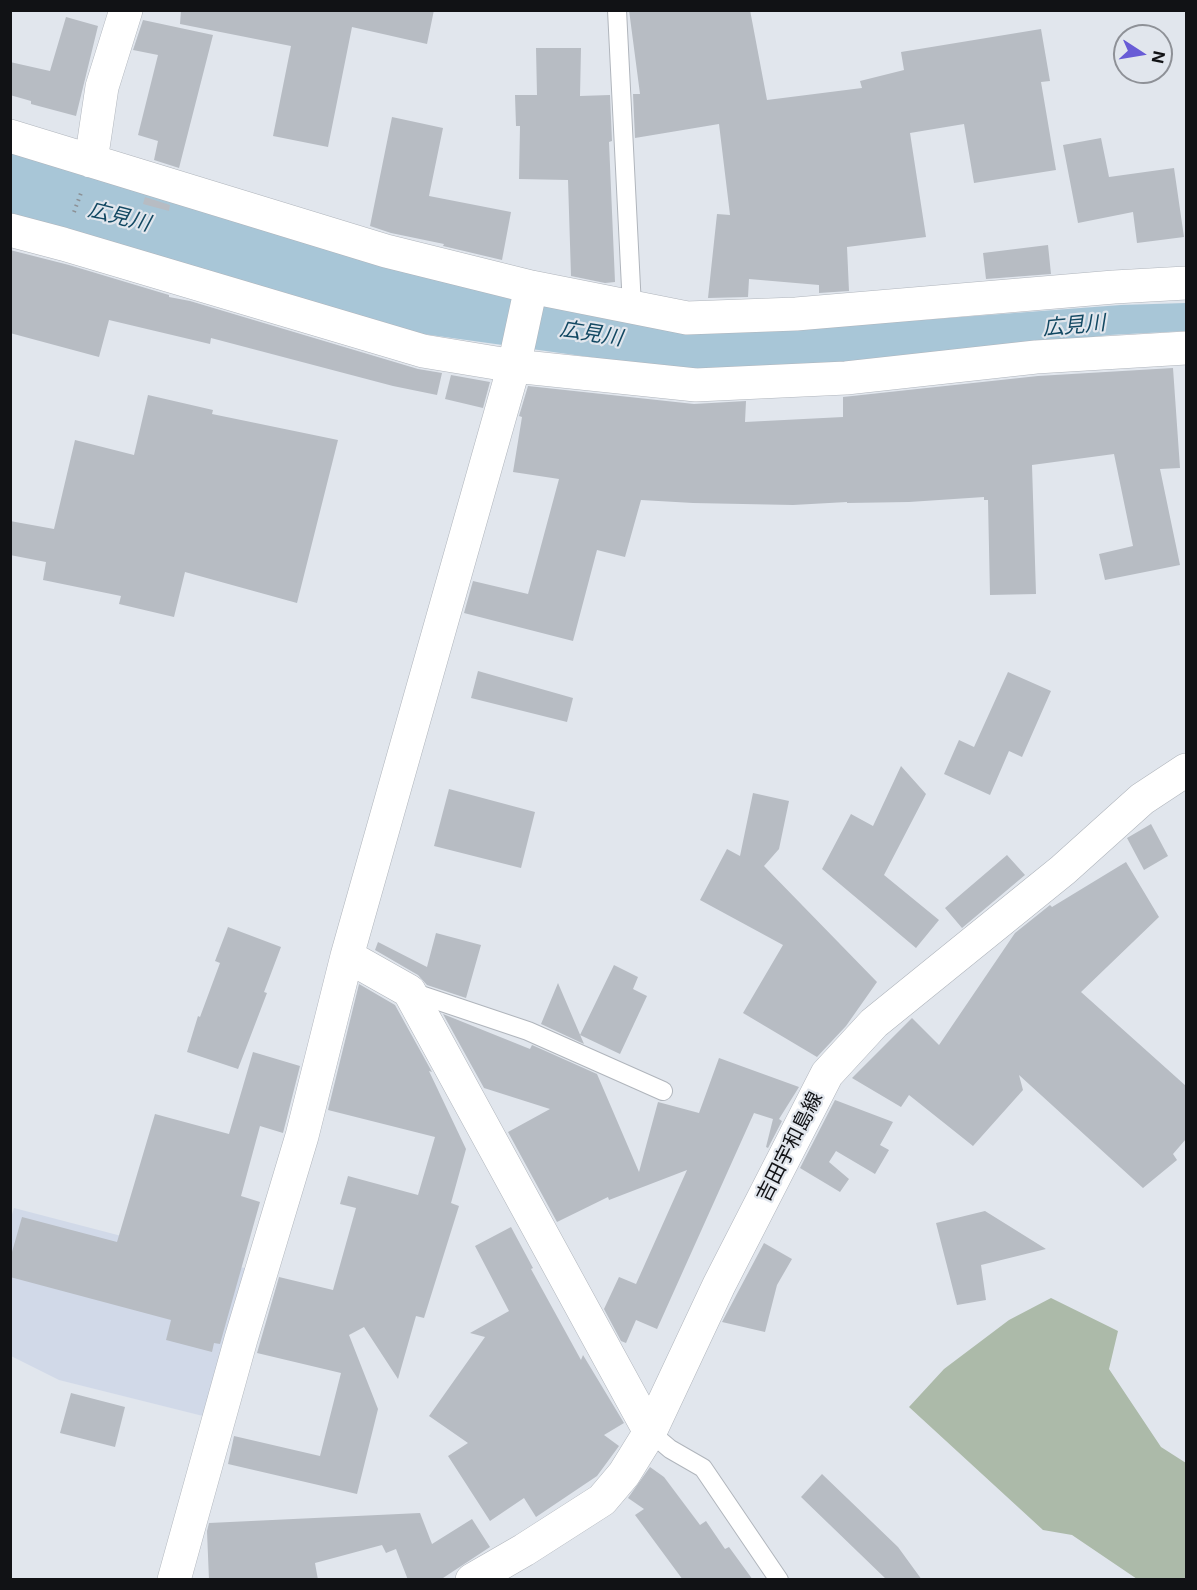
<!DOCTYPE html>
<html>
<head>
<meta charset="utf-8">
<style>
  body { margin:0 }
  #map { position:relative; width:1197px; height:1590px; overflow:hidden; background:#e1e6ed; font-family:Inter,sans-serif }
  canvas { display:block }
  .frame { position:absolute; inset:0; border:12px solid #111215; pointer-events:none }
  .north { position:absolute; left:1113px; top:24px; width:60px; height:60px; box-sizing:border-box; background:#e1e6ed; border:2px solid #8e9197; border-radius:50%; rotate:102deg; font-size:16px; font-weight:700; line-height:24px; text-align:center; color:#111215 }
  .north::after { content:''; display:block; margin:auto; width:21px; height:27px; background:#685cd6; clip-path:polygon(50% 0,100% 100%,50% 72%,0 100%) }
</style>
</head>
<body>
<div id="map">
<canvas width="1197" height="1590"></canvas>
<div class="frame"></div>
<div class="north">N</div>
</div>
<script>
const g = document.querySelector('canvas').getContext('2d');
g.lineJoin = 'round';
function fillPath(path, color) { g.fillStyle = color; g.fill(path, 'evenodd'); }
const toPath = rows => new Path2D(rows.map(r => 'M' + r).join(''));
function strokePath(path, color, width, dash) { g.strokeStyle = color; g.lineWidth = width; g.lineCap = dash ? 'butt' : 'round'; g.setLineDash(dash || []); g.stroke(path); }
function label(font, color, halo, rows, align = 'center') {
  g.font = font + ' Inter,"Noto Sans JP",sans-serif'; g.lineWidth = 4.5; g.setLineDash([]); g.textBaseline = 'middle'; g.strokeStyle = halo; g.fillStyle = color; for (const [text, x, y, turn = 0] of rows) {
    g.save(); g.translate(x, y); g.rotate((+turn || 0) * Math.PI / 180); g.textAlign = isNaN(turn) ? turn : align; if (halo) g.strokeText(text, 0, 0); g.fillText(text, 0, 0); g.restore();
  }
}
const built = toPath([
  [14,1208,248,1269,207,1417,59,1380,11,1356,10,1221]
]);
const green = toPath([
  [1051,1298,1118,1331,1109,1369,1161,1447,1186,1463,1186,1579,1137,1579,1072,1535,1043,1530,909,1407,944,1369,1009,1320]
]);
const water = toPath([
  [10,147,775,331,1121,305,1186,303,1186,331,1109,335,884,363,711,372,647,365,416,333,11,216]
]);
const building = toPath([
  [181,10,434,10,427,44,352,27,328,147,273,136,291,46,180,24],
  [629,10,750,10,767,100,862,88,860,81,904,70,901,52,1041,29,1050,81,1041,82,1056,170,974,183,964,124,910,133,926,237,847,247,849,291,819,293,819,285,749,279,748,297,708,298,717,214,730,215,719,124,635,138,633,94,640,94],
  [66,17,98,26,76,116,31,104,31,101,10,95,10,62,50,71],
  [143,20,213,35,179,168,154,160,158,141,138,135,158,55,133,50],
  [536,48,581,48,580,96,610,95,612,141,609,142,615,282,605,283,571,276,568,180,519,179,520,126,516,126,515,95,537,95],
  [392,117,443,128,429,196,511,212,502,260,443,246,444,244,391,233,370,226],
  [1101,138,1109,177,1174,168,1184,237,1137,243,1133,212,1078,223,1063,145],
  [145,197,170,205,169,211,143,204],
  [1048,245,1051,274,986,279,983,253],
  [10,250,69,265,169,295,169,297,190,301,418,369,442,373,437,395,393,386,211,338,210,344,109,320,99,357,10,333],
  [1173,368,1180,468,1160,469,1180,565,1105,580,1099,554,1133,546,1114,454,1032,465,1036,594,990,595,988,500,984,500,984,497,909,502,847,503,847,502,793,505,693,503,641,500,625,557,597,550,573,641,464,613,473,581,528,594,559,479,513,472,522,417,519,416,528,386,694,404,746,401,745,422,843,417,843,397,1038,376],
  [451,375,490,382,483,408,445,399],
  [148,395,213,410,212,414,338,440,297,603,185,572,174,617,119,604,121,596,43,580,46,562,10,555,10,521,54,529,75,440,134,455],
  [478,671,573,698,567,722,471,698],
  [1008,672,1051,691,1022,757,1009,751,990,795,944,774,959,740,974,747],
  [901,766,926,794,884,875,939,920,916,948,822,869,851,814,873,826],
  [449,789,535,812,521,868,434,846],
  [753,793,789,801,779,849,764,866,877,982,846,1026,817,1057,743,1013,783,945,700,900,727,849,740,856],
  [1151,824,1168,856,1144,870,1127,838],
  [1007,855,1025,875,962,928,945,908],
  [1126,862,1159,917,1081,992,1186,1086,1186,1139,1173,1154,1177,1160,1143,1188,1019,1075,1023,1090,973,1146,909,1095,901,1107,852,1078,912,1018,939,1045,1015,933,1050,905,1052,907],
  [228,927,281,947,264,992,267,993,238,1069,187,1052,198,1016,200,1017,220,963,215,961],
  [436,933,481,945,466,998,427,985,418,975,375,950,378,942,427,967],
  [614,965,638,977,633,989,647,996,620,1054,580,1035],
  [558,983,584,1044,541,1024],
  [359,984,395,1005,432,1072,429,1071,466,1149,451,1203,459,1206,424,1318,416,1316,398,1379,364,1327,349,1335,378,1409,357,1494,228,1464,234,1436,320,1456,341,1373,257,1353,279,1277,333,1290,356,1208,340,1204,348,1176,418,1195,435,1137,328,1110],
  [443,1014,530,1049,532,1045,597,1074,639,1172,658,1102,699,1113,719,1058,799,1087,779,1119,782,1121,768,1148,766,1147,773,1119,754,1113,657,1329,636,1320,626,1343,621,1341,604,1309,619,1277,636,1284,687,1170,609,1200,608,1197,557,1222,508,1132,550,1109,484,1088],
  [253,1052,300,1066,283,1133,260,1126,241,1196,260,1202,220,1344,214,1343,212,1352,166,1340,171,1320,10,1277,10,1259,22,1217,117,1242,155,1114,229,1134],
  [835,1100,893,1122,880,1145,889,1150,875,1174,836,1151,829,1162,849,1179,840,1192,800,1168],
  [985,1211,1046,1249,981,1265,986,1300,957,1305,936,1223],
  [511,1227,533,1268,531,1269,581,1360,583,1355,624,1423,604,1435,619,1446,597,1476,536,1517,524,1498,490,1521,448,1456,468,1443,429,1416,485,1337,470,1333,509,1311,475,1246],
  [764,1243,792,1259,777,1285,765,1332,722,1322],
  [71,1393,125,1407,115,1447,60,1433],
  [650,1467,664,1477,700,1525,706,1521,725,1549,729,1547,753,1580,683,1580,635,1515,644,1509,628,1498],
  [822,1474,898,1547,922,1580,887,1580,801,1497],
  [420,1513,432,1544,472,1519,490,1547,440,1580,408,1580,396,1549,386,1553,382,1545,315,1563,318,1580,209,1580,207,1531,209,1523]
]);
const path = toPath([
  [74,212,81,193]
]);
const service = toPath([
  [617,10,632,307],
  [409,991,528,1031,663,1091],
  [650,1432,670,1449,703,1468,779,1580]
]);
const minor = toPath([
  [10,136,386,251,531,287,687,318,796,314,1114,287,1186,283],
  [91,161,102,87,126,10],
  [10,230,63,244,423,351,514,366,696,385,846,378,1036,357,1186,348],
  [347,956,409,991,650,1432],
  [174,1580,241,1339,302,1136,347,956,514,366,531,287]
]);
const secondary = toPath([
  [472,1580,524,1550,602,1500,624,1474,650,1432,719,1285,827,1074,874,1023,1063,870,1142,799,1186,770]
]);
const streetNames = [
  ["吉田宇和島線",790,1147,-63]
];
const waterNames = [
  ["広見川",119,217,14],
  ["広見川",1074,326,-5],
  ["広見川",591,334,9]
];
fillPath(built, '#d1d9e8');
fillPath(green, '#acbaa9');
fillPath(water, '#a8c6d7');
fillPath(building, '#b7bcc3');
strokePath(service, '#b0b5bc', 20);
strokePath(minor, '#b0b5bc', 34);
strokePath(secondary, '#b0b5bc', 34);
strokePath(path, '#8c9095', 4, [1.5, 4.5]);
strokePath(service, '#fff', 18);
strokePath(minor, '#fff', 33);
strokePath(secondary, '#fff', 33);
label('20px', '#111215', '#e1e6ed', streetNames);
label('italic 21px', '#124862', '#e1e6ed', waterNames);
</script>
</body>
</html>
